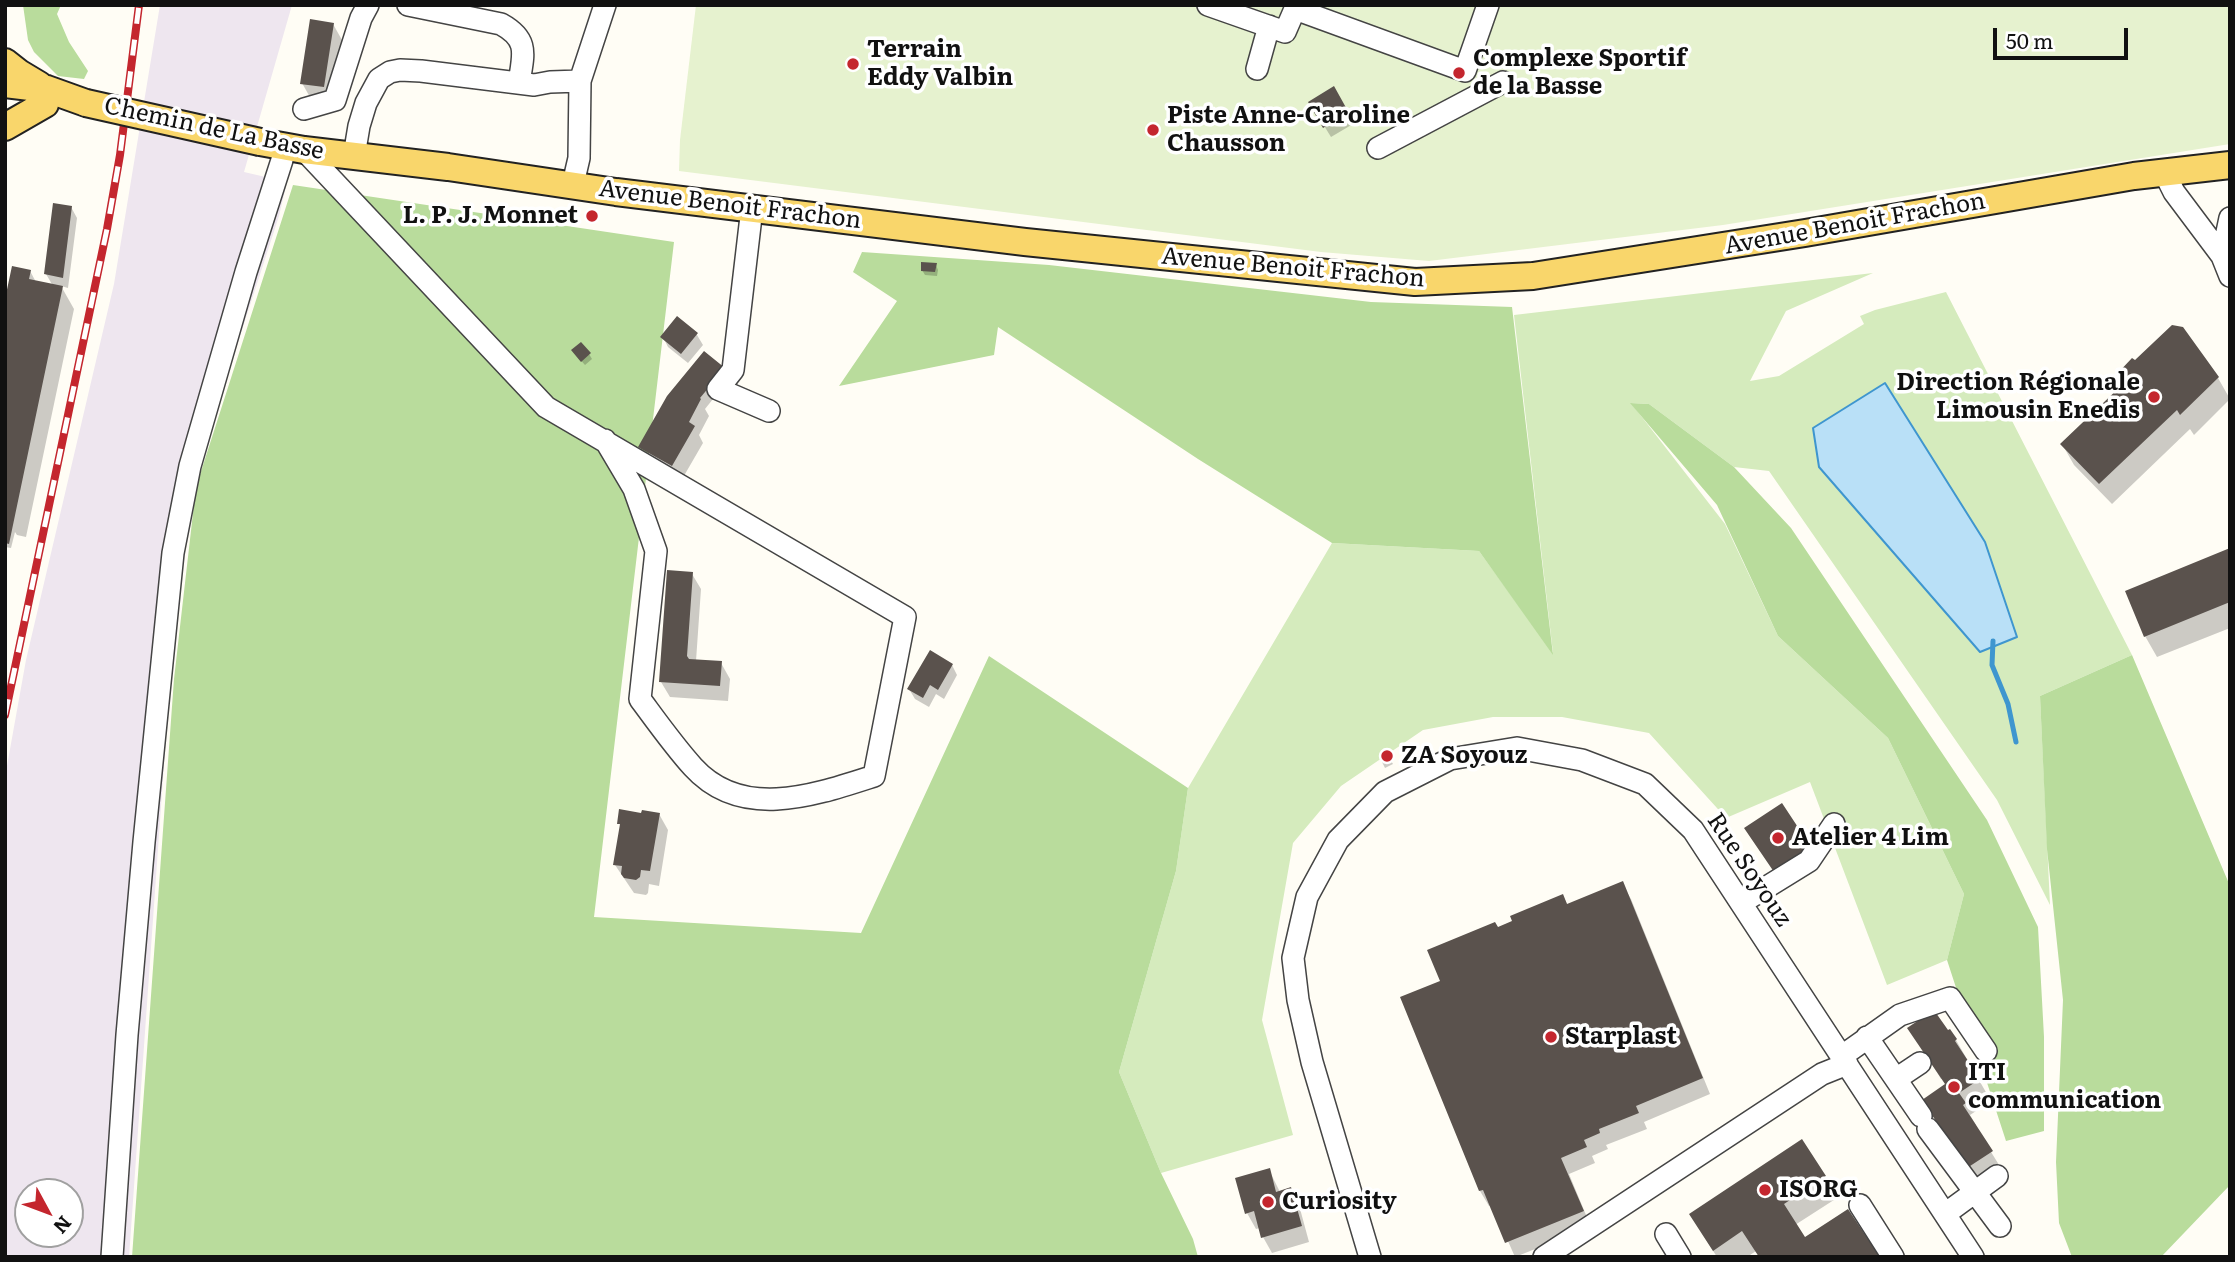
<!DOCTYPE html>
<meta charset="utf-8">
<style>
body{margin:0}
#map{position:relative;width:2235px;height:1262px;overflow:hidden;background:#fffdf5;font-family:Literata,serif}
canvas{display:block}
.frame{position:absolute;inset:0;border:7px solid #111;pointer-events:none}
.north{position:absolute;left:14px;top:1178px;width:70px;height:70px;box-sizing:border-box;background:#fff;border:2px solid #a0a0a0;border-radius:50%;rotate:131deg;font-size:19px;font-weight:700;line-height:28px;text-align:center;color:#111}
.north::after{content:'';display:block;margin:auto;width:24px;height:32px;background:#c4262e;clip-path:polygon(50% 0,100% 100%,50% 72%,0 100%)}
.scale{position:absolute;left:1993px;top:28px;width:135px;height:32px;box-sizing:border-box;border:4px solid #111;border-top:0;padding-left:9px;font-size:21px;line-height:24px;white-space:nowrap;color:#111;-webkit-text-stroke:5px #fff;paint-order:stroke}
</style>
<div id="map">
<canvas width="2235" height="1262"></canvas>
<div class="frame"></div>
<div class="north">N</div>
<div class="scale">50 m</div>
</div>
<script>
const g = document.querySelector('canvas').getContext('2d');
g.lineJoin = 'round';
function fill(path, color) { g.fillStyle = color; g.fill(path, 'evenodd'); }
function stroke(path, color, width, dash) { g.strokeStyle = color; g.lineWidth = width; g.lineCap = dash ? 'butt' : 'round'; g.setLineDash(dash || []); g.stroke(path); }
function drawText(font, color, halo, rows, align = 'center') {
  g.font = font + ' Literata,serif'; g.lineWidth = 7; g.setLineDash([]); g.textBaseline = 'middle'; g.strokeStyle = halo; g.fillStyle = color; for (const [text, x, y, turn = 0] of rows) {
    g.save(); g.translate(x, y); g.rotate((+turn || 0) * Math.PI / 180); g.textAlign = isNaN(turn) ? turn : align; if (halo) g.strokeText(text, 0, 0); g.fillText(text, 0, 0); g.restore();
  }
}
fill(new Path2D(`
 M 160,5 L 292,5 L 244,172 L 287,182 L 279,216 L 191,487 L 170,680 L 129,1257 L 5,1257 L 5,777 L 26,660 L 114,284 ZM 28,1192 L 70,1192 L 70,1234 L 28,1234 Z`), '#eee6ef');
fill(new Path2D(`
 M 1873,273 L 1786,311 L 1750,381 L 1779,376 L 1864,324 L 1860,316 L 1875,310 L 1946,292 L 2132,655 L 2040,696 L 2050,905 L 1997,800 L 1769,471 L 1734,467 L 1649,404 L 1631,403 L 1725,524 L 1778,636 L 1888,738 L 1964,894 L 1947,960 L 1887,985 L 1810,782 L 1726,818 L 1649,733 L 1562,717 L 1493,717 L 1423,730 L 1341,786 L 1293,843 L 1262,1020 L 1293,1135 L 1161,1173 L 1119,1072 L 1176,871 L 1188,788 L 1332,543 L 1479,551 L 1553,653 L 1514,315 Z`), '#d5ebbd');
fill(new Path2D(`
 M 23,5 L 61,5 L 57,14 L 69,42 L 88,71 L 84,79 L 58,76 L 34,52 L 28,40 Z
 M 293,185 L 674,242 L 594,917 L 861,933 L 989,656 L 1188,788 L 1176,871 L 1119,1072 L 1161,1173 L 1193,1239 L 1198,1257 L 132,1257 L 174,679 L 196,487 Z
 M 862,252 L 1049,265 L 1371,302 L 1512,307 L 1553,655 L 1479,551 L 1332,543 L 1198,459 L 998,327 L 994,355 L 839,386 L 897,301 L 853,272 Z
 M 1630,403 L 1649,404 L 1734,467 L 1791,528 L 1987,820 L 2038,927 L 2044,1037 L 2044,1131 L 2006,1141 L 1947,960 L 1964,894 L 1888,738 L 1778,636 L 1717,505 Z
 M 2132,655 L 2230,886 L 2230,1185 L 2161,1257 L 2072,1257 L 2059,1223 L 2056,1162 L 2063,1000 L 2047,849 L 2040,696 Z`), '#b9dc9c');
fill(new Path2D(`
 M 696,5 L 2230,5 L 2230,144 L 1723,225 L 1429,261 L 1321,252 L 679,171 L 680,140 Z`), '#e6f2cf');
const water = new Path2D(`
 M 1885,383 L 1985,542 L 2017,637 L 1980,652 L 1819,467 L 1813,428 Z`);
fill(water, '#b9e0f7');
stroke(water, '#3f96cf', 2);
fill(new Path2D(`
 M 333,24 L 342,40 L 332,102 L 311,99 L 302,83 Z
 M 1334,89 L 1353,124 L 1331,137 L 1310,103 Z
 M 71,207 L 77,218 L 68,288 L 61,286 L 74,309 L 26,537 L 17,535 L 15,532 L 11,548 L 5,547 L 5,308 L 30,271 L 36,282 L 53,286 L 46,274 Z
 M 936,265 L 938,270 L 937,276 L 925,275 L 922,270 Z
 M 678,319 L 697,335 L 703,345 L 688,363 L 668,347 L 663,337 Z
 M 2182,328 L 2218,378 L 2230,399 L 2194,435 L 2190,429 L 2112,504 L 2074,465 L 2062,444 L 2123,386 L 2117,376 Z
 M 704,353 L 729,379 L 705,409 L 709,416 L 699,435 L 703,443 L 681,481 L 649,462 L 640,447 Z
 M 589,354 L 592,359 L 585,365 L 576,355 Z
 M 2230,550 L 2230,628 L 2157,657 L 2145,636 Z
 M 692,574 L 701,589 L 696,661 L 721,663 L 730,679 L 728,701 L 670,697 L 661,682 Z
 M 952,665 L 957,675 L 944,699 L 936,694 L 929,707 L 915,699 L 909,689 Z
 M 1388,756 L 1393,764 L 1385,768 L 1381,760 Z
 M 659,814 L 668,830 L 659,886 L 649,884 L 648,893 L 646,895 L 634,893 L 615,865 L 621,827 L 619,823 Z
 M 1622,884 L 1631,899 L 1710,1094 L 1644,1122 L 1647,1129 L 1606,1145 L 1608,1149 L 1592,1156 L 1595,1163 L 1569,1174 L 1591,1227 L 1515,1257 L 1492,1205 L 1489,1206 L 1480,1191 L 1402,997 L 1442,981 L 1497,929 L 1563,896 L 1568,906 Z
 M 1956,1040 L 1991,1101 L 1970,1115 L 1976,1125 L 1975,1126 L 2004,1173 L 1980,1183 L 1944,1134 L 1932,1113 L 1947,1085 L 1943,1078 L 1941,1079 L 1925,1053 Z
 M 1802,1141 L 1837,1198 L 1795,1225 L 1805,1240 L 1756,1251 L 1747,1257 L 1717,1257 L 1703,1235 Z
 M 1269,1170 L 1280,1192 L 1290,1189 L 1299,1205 L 1309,1242 L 1272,1253 L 1263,1237 L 1260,1228 L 1256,1229 L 1247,1213 Z`), '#0003');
stroke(new Path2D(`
 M 1993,641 L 1992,665 L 2008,704 L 2016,742`), '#3f96cf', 5);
fill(new Path2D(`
 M 310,19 L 334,23 L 324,87 L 300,84 Z
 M 1334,86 L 1349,113 L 1323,128 L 1308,102 Z
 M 53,203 L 72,206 L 63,278 L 44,274 Z
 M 921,262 L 937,263 L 935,272 L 921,271 Z
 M 12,266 L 31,270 L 29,279 L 63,286 L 9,544 L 5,543 L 5,299 Z
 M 677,316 L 698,333 L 681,354 L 660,337 Z
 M 2172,325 L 2183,327 L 2219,377 L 2180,415 L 2177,410 L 2099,484 L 2060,444 L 2122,385 L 2115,376 L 2132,358 L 2135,360 Z
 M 581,342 L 591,353 L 581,362 L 571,350 Z
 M 704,351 L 725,368 L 700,398 L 701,399 L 689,422 L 695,426 L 672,466 L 638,447 L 667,396 Z
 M 2230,548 L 2230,602 L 2144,637 L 2125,591 Z
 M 667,570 L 693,572 L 687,656 L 689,659 L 722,661 L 720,686 L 659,682 Z
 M 930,650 L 953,664 L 938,690 L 930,685 L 923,698 L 907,689 Z
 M 1782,803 L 1811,847 L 1774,872 L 1744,828 Z
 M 619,809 L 641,813 L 642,810 L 660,813 L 650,871 L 641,870 L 640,877 L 636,880 L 624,878 L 621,874 L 622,866 L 613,865 L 620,824 L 617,824 Z
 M 1623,881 L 1703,1078 L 1636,1106 L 1639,1113 L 1599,1129 L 1600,1133 L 1584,1140 L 1587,1147 L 1561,1158 L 1584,1211 L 1505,1243 L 1483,1190 L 1479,1191 L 1400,997 L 1440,981 L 1427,950 L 1495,922 L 1498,927 L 1512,921 L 1510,916 L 1563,894 L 1567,904 Z
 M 1931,1012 L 1933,1015 L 1936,1013 L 1948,1030 L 1950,1029 L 1957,1039 L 1955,1041 L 1980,1079 L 1959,1093 L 1966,1103 L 1963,1105 L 1993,1151 L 1967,1168 L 1922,1100 L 1945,1084 L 1907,1028 Z
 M 1802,1139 L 1826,1176 L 1784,1204 L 1805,1237 L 1848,1209 L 1880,1257 L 1759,1257 L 1742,1231 L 1713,1251 L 1689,1214 Z
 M 1270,1168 L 1276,1192 L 1291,1187 L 1302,1226 L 1261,1238 L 1254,1211 L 1245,1214 L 1235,1178 Z`), '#5a524d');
const minor = new Path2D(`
 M 408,5 L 501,24 C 530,40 523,55 519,83
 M 1208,5 L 1285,32 L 1295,9 L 1465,71 L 1488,5
 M 1257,69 L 1269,26
 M 304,109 L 335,100 L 361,18 L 368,5
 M 1378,148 L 1503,82
 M 304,150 L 546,407 L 905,617 L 874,776 C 815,795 742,821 693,767 C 674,746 657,722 640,699 L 656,551 L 634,489 L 605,440
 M 354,156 L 359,126 L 366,103 L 379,79 L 390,72 L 400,70 L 421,71 L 534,85 L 550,82 L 580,81
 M 2164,172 L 2174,192 L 2222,256 L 2230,218
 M 573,184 L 579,158 L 580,81 L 605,5
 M 752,208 L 733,370 L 718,389 L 769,411
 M 2222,256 L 2230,276
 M 1741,903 L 1809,861 L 1834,824
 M 1867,1037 L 1921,1116
 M 1842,1056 L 1900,1015 L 1950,998 L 1986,1051
 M 1896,1079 L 1920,1063
 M 1928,1129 L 2000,1226
 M 1860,1205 L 1893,1257
 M 1945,1214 L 1997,1176
 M 1666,1234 L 1680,1257
 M 112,1257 L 127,1035 L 144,842 L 173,553 L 190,466 L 246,272 L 282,160 L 284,146
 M 1370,1257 L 1312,1062 L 1298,1000 L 1293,958 L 1307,897 L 1338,840 L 1385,792 L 1450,759 L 1517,748 L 1582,760 L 1645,784 L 1693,830 L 1973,1257
 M 1544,1257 L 1822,1074 L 1847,1064`);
const major = new Path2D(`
 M 5,62 L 19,73 L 39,85
 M 5,84 L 47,89 L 86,103
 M 5,127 L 45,104
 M 260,142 L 304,150 L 448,167 L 616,192 L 1025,242 L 1415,282 L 1533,276 L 1805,233 L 2134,176 L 2230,165`);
stroke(minor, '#444', 24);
stroke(major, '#222', 30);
stroke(minor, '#fff', 21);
stroke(major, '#f9d66b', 26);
const rail = new Path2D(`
 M 5,715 L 107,229 L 120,155 L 139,5`);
stroke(rail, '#c4262e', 8);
stroke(rail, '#fff', 5, [16]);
const majorBridge = new Path2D(`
 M 86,103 L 260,142`);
stroke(majorBridge, '#222', 30, []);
stroke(majorBridge, '#f9d66b', 26);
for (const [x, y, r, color] of [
 [853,64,7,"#c4262e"],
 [1459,73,7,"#c4262e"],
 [1153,130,7,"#c4262e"],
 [592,216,7,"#c4262e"],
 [2154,397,7,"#c4262e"],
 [1387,756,7,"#c4262e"],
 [1778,838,7,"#c4262e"],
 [1551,1037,7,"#c4262e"],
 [1954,1087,7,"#c4262e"],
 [1765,1190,7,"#c4262e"],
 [1268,1202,7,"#c4262e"]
]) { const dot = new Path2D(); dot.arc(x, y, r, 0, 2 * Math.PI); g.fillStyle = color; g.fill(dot); stroke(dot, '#fff', 2.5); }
drawText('bold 24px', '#111', '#fff', [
 ["Terrain",867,50],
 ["Eddy Valbin",867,78],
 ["Complexe Sportif",1473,59],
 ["de la Basse",1473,87],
 ["Piste Anne-Caroline",1167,116],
 ["Chausson",1167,144],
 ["L. P. J. Monnet",578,216,"right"],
 ["Direction Régionale",2140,383,"right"],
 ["Limousin Enedis",2140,411,"right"],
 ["ZA Soyouz",1401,756],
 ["Atelier 4 Lim",1792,838],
 ["Starplast",1565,1037],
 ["ITI",1968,1073],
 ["communication",1968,1101],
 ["ISORG",1779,1190],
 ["Curiosity",1282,1202]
], 'left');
drawText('24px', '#111', '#fff', [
 ["Chemin de La Basse",214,129,12],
 ["Avenue Benoit Frachon",730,205,7],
 ["Avenue Benoit Frachon",1855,224,-10],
 ["Avenue Benoit Frachon",1293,268,5],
 ["Rue Soyouz",1749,870,56]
]);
</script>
